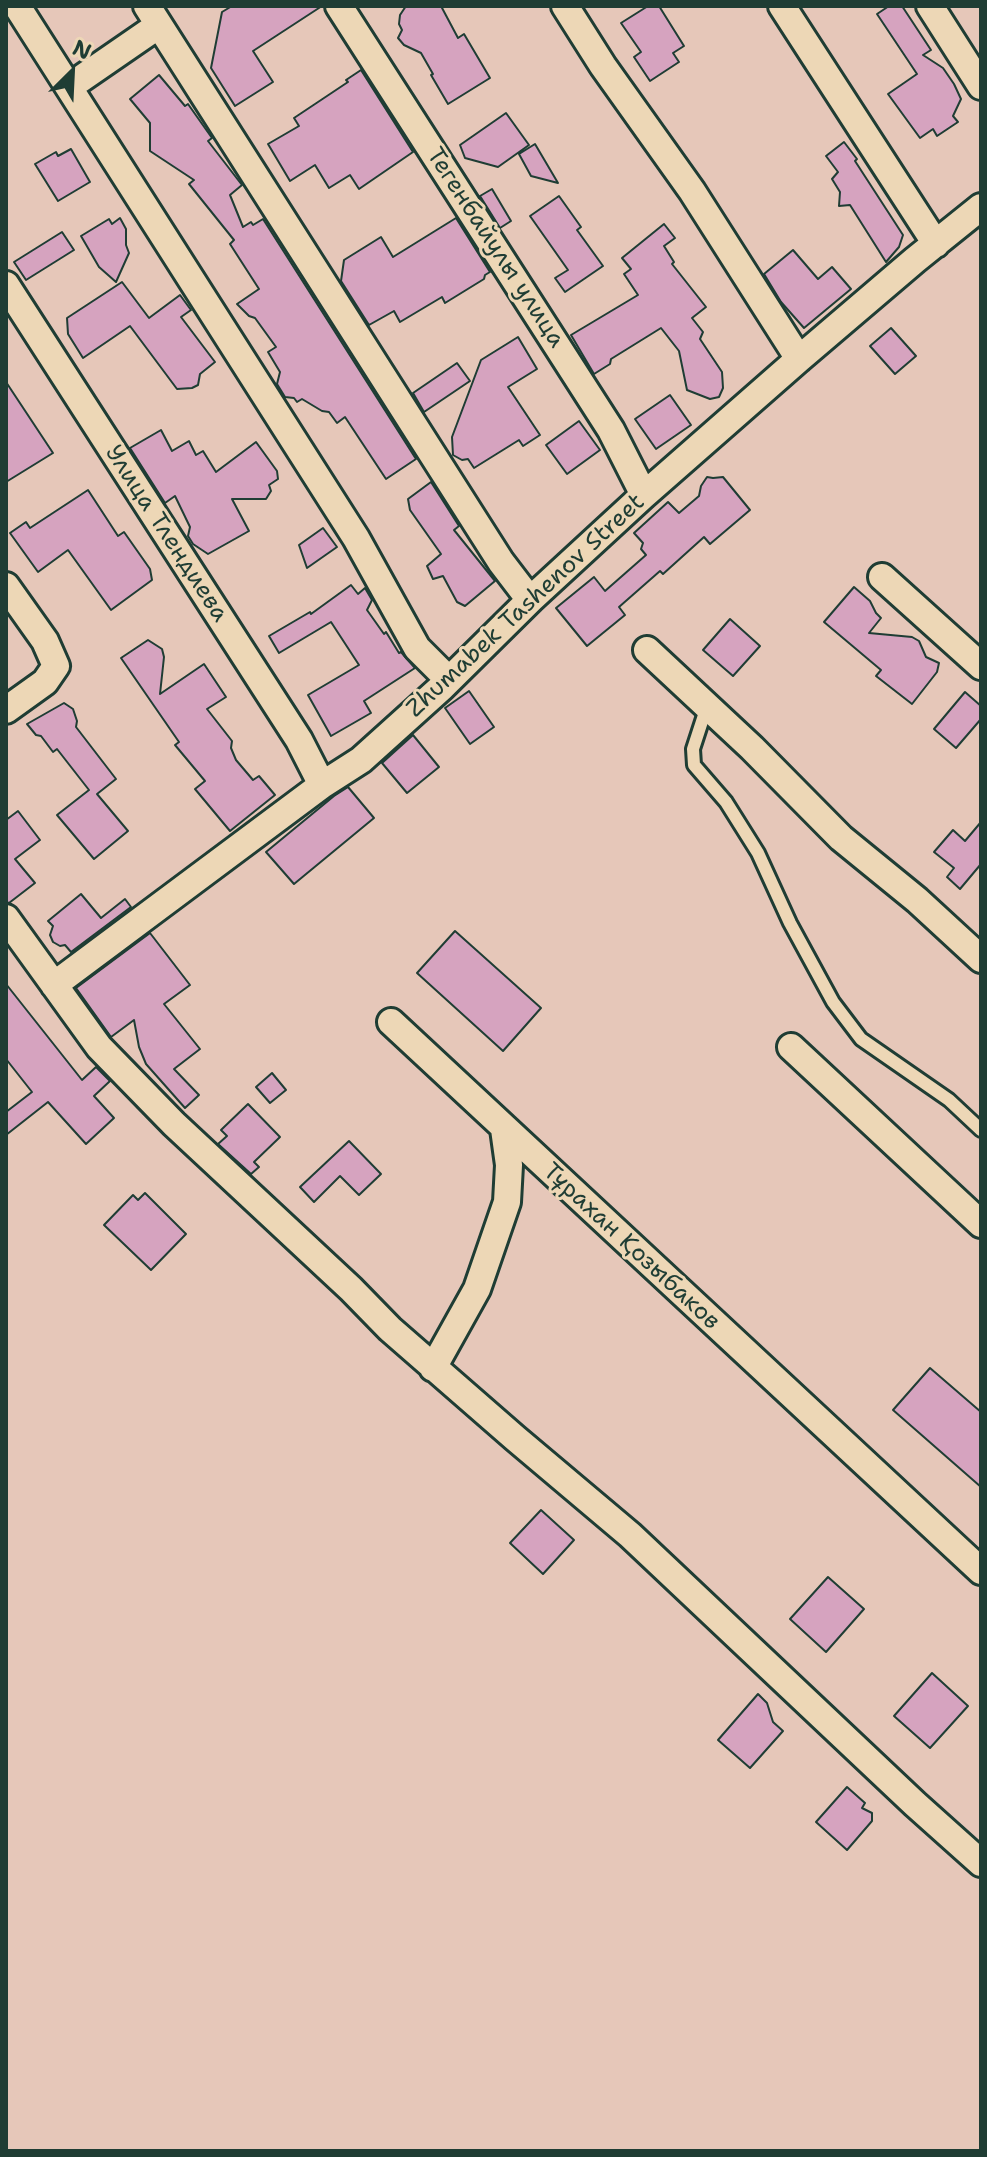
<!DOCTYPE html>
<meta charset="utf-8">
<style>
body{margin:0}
#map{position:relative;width:987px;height:2157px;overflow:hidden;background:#e6c7b9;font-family:"Shantell Sans",sans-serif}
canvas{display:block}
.frame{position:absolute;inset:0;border:8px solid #1f3d34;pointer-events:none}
.north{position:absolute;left:32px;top:32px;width:80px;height:80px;-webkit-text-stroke:6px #edd7b6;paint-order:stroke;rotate:24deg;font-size:22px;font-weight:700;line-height:32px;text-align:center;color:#1f3d34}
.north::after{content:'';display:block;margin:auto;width:28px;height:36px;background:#1f3d34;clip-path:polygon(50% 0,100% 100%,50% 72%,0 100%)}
</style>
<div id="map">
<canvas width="987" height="2157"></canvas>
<div class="frame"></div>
<div class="north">N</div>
</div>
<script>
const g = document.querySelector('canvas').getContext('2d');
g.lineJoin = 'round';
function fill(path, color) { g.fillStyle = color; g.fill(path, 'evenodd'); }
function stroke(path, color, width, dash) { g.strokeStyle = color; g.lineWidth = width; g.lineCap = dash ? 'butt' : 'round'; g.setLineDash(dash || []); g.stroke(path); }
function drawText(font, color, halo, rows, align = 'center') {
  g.font = font + ' "Shantell Sans",sans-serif'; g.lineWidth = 6; g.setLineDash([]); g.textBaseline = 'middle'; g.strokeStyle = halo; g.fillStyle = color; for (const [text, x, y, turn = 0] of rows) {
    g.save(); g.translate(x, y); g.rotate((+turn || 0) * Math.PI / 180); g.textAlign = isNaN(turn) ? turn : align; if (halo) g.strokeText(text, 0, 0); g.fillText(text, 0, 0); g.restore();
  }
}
const building = new Path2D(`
 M 232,6 L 322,6 L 253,51 L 273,82 L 235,106 L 211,68 L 222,12 Z
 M 406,6 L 441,6 L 458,38 L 464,34 L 490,78 L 448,104 L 431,75 L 433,74 L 421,53 L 404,45 L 398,38 L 402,30 L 399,24 L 400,15 Z
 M 648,6 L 659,6 L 684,46 L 673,53 L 679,62 L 650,81 L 634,57 L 641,52 L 621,23 Z
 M 889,6 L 902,6 L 931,50 L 923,55 L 943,68 L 954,84 L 961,99 L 953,116 L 958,122 L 937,136 L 933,129 L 920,138 L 888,94 L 917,74 L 877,14 Z
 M 361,70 L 413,152 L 359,189 L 350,175 L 329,188 L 315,165 L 290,181 L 268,144 L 299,126 L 294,118 L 348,82 L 346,80 Z
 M 159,75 L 185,106 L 188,104 L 212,138 L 208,141 L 242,185 L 230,195 L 243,227 L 251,222 L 253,225 L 263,219 L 416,459 L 386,479 L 345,417 L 337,423 L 329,412 L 322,411 L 302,399 L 297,402 L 294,398 L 285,397 L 277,384 L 280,372 L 268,352 L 276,347 L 255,318 L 249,316 L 237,304 L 259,289 L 230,244 L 234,240 L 189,184 L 194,180 L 150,151 L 150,123 L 130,99 Z
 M 506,113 L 529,145 L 498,167 L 465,158 L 460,145 Z
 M 844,142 L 857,159 L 855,161 L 903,235 L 899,247 L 886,262 L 850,205 L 839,206 L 840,192 L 832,179 L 838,172 L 826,156 Z
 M 535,144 L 558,183 L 531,176 L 519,154 Z
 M 71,149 L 90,182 L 58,201 L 35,164 L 56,152 L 58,156 Z
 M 492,189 L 511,221 L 500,228 L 480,196 Z
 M 559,196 L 581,227 L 577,230 L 603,266 L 565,292 L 555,278 L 568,270 L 530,216 Z
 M 120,218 L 126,229 L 126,245 L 129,253 L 116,282 L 99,267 L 81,236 L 109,219 L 112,224 Z
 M 456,218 L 490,272 L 485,275 L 484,279 L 445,303 L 442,297 L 400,322 L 394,311 L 369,325 L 341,281 L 344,260 L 381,237 L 393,257 Z
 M 664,224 L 675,238 L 664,246 L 674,262 L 672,264 L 706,307 L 692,318 L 703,332 L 700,339 L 722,372 L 723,388 L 719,397 L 710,399 L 687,390 L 679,351 L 661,328 L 611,359 L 610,364 L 594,374 L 571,335 L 638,295 L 624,274 L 631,269 L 622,258 Z
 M 62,232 L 74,250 L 26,280 L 14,262 Z
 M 793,250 L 818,279 L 832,267 L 851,289 L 804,328 L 781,302 L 764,274 Z
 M 122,282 L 149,318 L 180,295 L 191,310 L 181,317 L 215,362 L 200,374 L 198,385 L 192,388 L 177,389 L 130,326 L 83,358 L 68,334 L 67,318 Z
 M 891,328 L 916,356 L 895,374 L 870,346 Z
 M 518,337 L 537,369 L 508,387 L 540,435 L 523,446 L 519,440 L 474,468 L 468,459 L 462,460 L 453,455 L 452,437 L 481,360 Z
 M 457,363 L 470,381 L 424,412 L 413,393 Z
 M 6,382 L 53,453 L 6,482 Z
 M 670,395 L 691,425 L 656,449 L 635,419 Z
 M 579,421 L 600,450 L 567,474 L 546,445 Z
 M 161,430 L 172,451 L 189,441 L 196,455 L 203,451 L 216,472 L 256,442 L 277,471 L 278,479 L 269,485 L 271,491 L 266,499 L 232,499 L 249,531 L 208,554 L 193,544 L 188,536 L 190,527 L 175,496 L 165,503 L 130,448 Z
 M 707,477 L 713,478 L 723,477 L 750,510 L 710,544 L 704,537 L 663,574 L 660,571 L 619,607 L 625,615 L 587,646 L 556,608 L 594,577 L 605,591 L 646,555 L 641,549 L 643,543 L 634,533 L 668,502 L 679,513 L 699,496 L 701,486 Z
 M 431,482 L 459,526 L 454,530 L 495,581 L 465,606 L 457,602 L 443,576 L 433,579 L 427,566 L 441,554 L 410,510 L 408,499 Z
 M 88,490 L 118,536 L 124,532 L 150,569 L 152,580 L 111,610 L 68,550 L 38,572 L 10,533 L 26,522 L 30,528 Z
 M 323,528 L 337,547 L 307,568 L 299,545 Z
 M 351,585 L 358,594 L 365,588 L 372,600 L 367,610 L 384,634 L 386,632 L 399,653 L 401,652 L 415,668 L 364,701 L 371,713 L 331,736 L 308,695 L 359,665 L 331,622 L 279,653 L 269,636 L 310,612 L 311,614 Z
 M 854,587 L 870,601 L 876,613 L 881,618 L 869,633 L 912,637 L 919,641 L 926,657 L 939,663 L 937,672 L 912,704 L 876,676 L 881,670 L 824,622 Z
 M 730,619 L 760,646 L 733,676 L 703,650 Z
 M 148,640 L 162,649 L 164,657 L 160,694 L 204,664 L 226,697 L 207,709 L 232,741 L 231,748 L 236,760 L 253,780 L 259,776 L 275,795 L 230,831 L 195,789 L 205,781 L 175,745 L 179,742 L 121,658 Z
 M 469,691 L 494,727 L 470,744 L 445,708 Z
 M 965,692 L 981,706 L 981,719 L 956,748 L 934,729 Z
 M 64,703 L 73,709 L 77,721 L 76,727 L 116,779 L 97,794 L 128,831 L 94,859 L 57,815 L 89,790 L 57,749 L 53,752 L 41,736 L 36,735 L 27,724 Z
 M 413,735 L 439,767 L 407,793 L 382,763 Z
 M 348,787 L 374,818 L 294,884 L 266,852 L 334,796 Z
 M 18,811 L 40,840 L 15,859 L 35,883 L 9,903 L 6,902 L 6,820 Z
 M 981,822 L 981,864 L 960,889 L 947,877 L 954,868 L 934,852 L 953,830 L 965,841 Z
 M 81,894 L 101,918 L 125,899 L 131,907 L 71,952 L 65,945 L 60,946 L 53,942 L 50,935 L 53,926 L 48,921 Z
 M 455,931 L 541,1008 L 503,1051 L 417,973 Z
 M 150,933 L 190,985 L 164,1004 L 200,1049 L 174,1069 L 199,1095 L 185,1108 L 146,1064 L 139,1047 L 134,1020 L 111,1037 L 76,988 Z
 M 6,984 L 82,1080 L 96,1067 L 110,1081 L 94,1096 L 114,1118 L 86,1144 L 48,1102 L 6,1135 L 6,1112 L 32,1092 L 6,1059 Z
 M 272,1073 L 286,1090 L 270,1103 L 256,1087 Z
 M 248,1104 L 280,1137 L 254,1162 L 259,1167 L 251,1174 L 218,1144 L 227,1136 L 221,1130 Z
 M 349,1141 L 381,1174 L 359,1195 L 340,1176 L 314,1202 L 300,1187 Z
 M 145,1193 L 186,1234 L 151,1270 L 104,1225 L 133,1195 L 138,1200 Z
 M 930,1368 L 981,1412 L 981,1487 L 893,1410 Z
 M 541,1510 L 574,1540 L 543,1574 L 510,1543 Z
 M 828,1577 L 864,1609 L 826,1652 L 790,1619 Z
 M 932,1673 L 968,1706 L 930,1748 L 894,1716 Z
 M 758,1694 L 767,1703 L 773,1722 L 783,1731 L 750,1768 L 718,1740 Z
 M 847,1787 L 865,1803 L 862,1808 L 872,1813 L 872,1821 L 847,1850 L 816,1822 Z`);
fill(building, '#d6a3bf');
stroke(building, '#1f3d34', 2);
const service = new Path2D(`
 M 707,706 L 693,749 L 694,765 L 726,802 L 758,853 L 790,923 L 833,1002 L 861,1039 L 949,1100 L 981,1130`);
const minor = new Path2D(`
 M 17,6 L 356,538 L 417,648 L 448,679
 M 147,6 L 501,562 L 530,600
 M 339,6 L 611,430 L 644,495
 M 565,6 L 603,66 L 692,191 L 799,359
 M 782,6 L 936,244
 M 930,6 L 981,86
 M 69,87 L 159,25
 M 6,285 L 299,740 L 322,785
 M 882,577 L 981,666
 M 6,586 L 45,641 L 56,666 L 45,682 L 6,710
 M 647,650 L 752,748 L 841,838 L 917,900 L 981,959
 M 6,918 L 99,1047 L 174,1124 L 351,1289 L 390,1329 L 515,1438 L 630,1535 L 915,1804 L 981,1863
 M 54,985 L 322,785 L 361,760 L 442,687 L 530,600 L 644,495 L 799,359 L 915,260 L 981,207
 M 391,1022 L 981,1571
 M 791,1047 L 981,1224
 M 433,1368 L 477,1289 L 507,1202 L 509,1165 L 504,1129`);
stroke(service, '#1f3d34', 18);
stroke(minor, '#1f3d34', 32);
stroke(service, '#edd7b6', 12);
stroke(minor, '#edd7b6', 26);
drawText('24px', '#1f3d34', '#edd7b6', [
 ["Тегенбайулы улица",495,248,57],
 ["Улица Тлендиева",166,534,57],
 ["Zhumabek Tashenov Street",526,606,-43],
 ["Тұрахан Қозыбаков",631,1247,43]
]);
</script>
